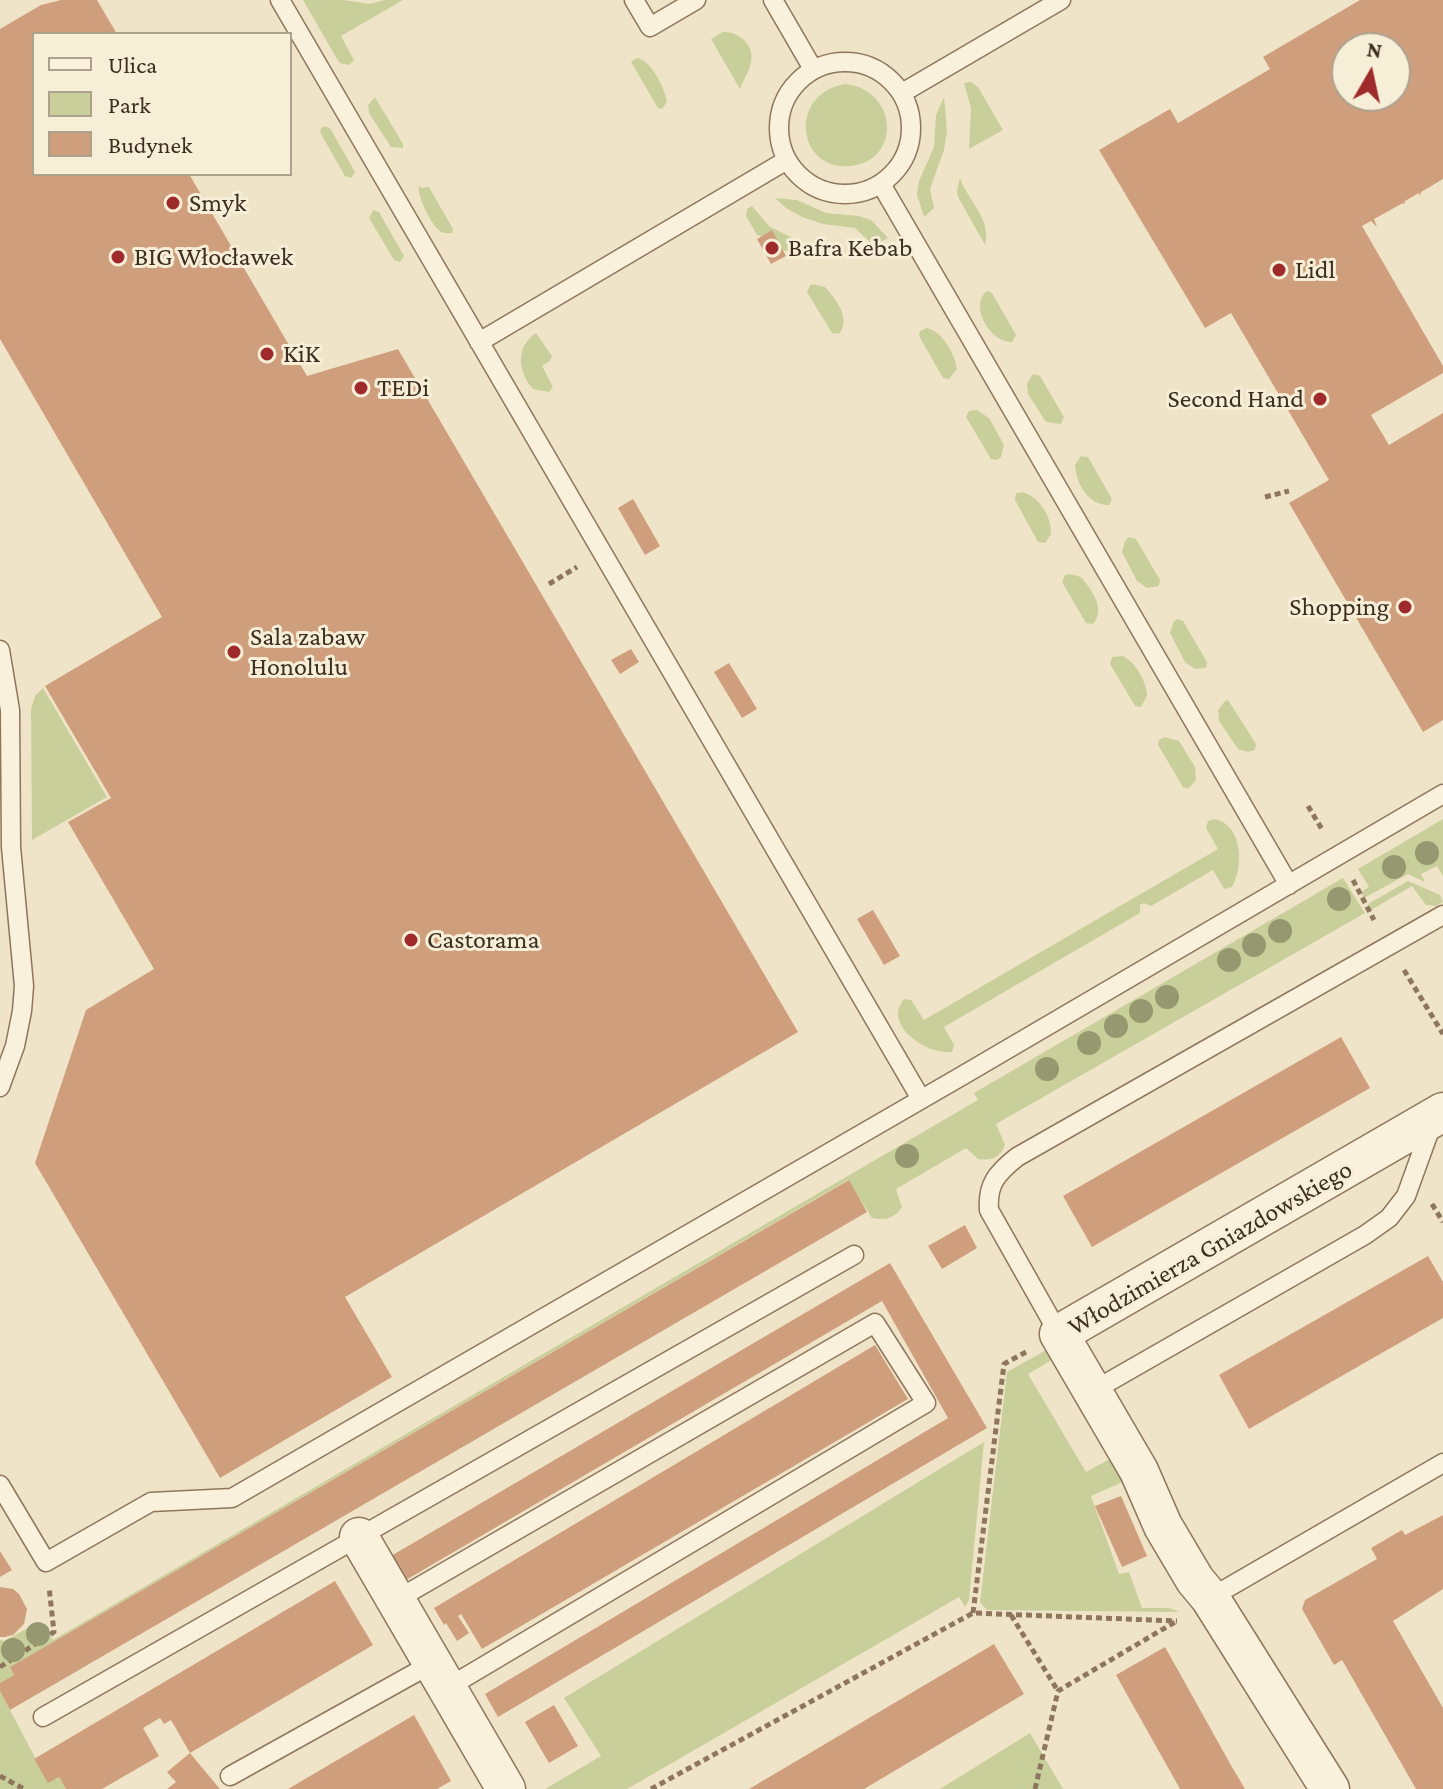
<!DOCTYPE html>
<meta charset="utf-8">
<style>
body{margin:0}
#map{position:relative;width:1443px;height:1789px;overflow:hidden;background:#f0e4c8;font-family:"Crimson Pro",serif}
canvas{display:block}
.legend{position:absolute;left:32px;top:32px;width:260px;height:144px;box-sizing:border-box;background:#f7eed8;border:2px solid #ada18e;margin:0;padding:10px 14px;list-style:none;font-size:24px;color:#3d2e20}
.legend li{display:flex;align-items:center;gap:16px;height:40px}
.legend b{width:40px;border:2px solid #ada18e}
.north{position:absolute;left:1331px;top:32px;width:80px;height:80px;box-sizing:border-box;background:#f7eed8;border:2px solid #ada18e;border-radius:50%;rotate:9deg;font-size:22px;font-weight:700;line-height:32px;text-align:center;color:#3d2e20}
.north::after{content:'';display:block;margin:auto;width:28px;height:36px;background:#9e2a2b;clip-path:polygon(50% 0,100% 100%,50% 72%,0 100%)}
</style>
<div id="map">
<canvas width="1443" height="1789"></canvas>
<ul class="legend">
<li><b style="height:10px;background:#faf1dc"></b>Ulica</li>
<li><b style="height:22px;background:#c9cf9b"></b>Park</li>
<li><b style="height:22px;background:#cf9f7d"></b>Budynek</li>
</ul>
<div class="north">N</div>
</div>
<script>
const g = document.querySelector('canvas').getContext('2d');
g.lineJoin = 'round';
function fill(path, color) { g.fillStyle = color; g.fill(path, 'evenodd'); }
function stroke(path, color, width, dash) { g.strokeStyle = color; g.lineWidth = width; g.lineCap = dash ? 'butt' : 'round'; g.setLineDash(dash || []); g.stroke(path); }
function drawText(font, color, halo, rows, align = 'center') {
  g.font = font + ' "Crimson Pro",serif'; g.lineWidth = 6; g.setLineDash([]); g.textBaseline = 'middle'; g.strokeStyle = halo; g.fillStyle = color; for (const [text, x, y, turn = 0] of rows) {
    g.save(); g.translate(x, y); g.rotate((+turn || 0) * Math.PI / 180); g.textAlign = isNaN(turn) ? turn : align; if (halo) g.strokeText(text, 0, 0); g.fillText(text, 0, 0); g.restore();
  }
}
fill(new Path2D(`
 M 303,0 L 344,0 L 370,4 L 384,0 L 403,0 L 341,36 L 354,60 L 349,65 L 340,63 L 337,59 Z
 M 723,32 C 739,31 755,45 751,63 C 749,72 743,80 740,89 L 711,39 Z
 M 637,58 C 651,60 665,88 667,102 L 662,109 L 658,108 L 631,62 Z
 M 971,82 L 978,87 L 1003,130 L 969,149 L 971,108 L 964,83 Z
 M 845,84 C 897,89 903,160 851,166 C 797,172 787,94 845,84 Z
 M 375,97 L 403,144 L 403,148 L 391,147 L 369,113 L 368,105 Z
 M 944,97 L 947,131 L 944,150 L 930,189 L 934,208 L 924,217 L 917,195 L 919,181 L 934,147 L 936,115 Z
 M 324,126 L 330,128 L 355,172 L 351,178 L 345,176 L 321,134 L 320,130 Z
 M 960,178 C 968,201 992,219 985,245 L 958,197 L 957,190 Z
 M 419,185 L 421,188 L 429,187 L 453,229 L 452,233 C 447,233 444,234 440,231 C 431,225 416,194 419,185 Z
 M 775,198 L 797,200 L 826,213 L 859,216 L 871,220 L 888,238 L 877,244 L 871,243 L 855,228 L 823,224 L 802,217 L 786,208 Z
 M 752,206 L 769,226 L 806,245 L 792,252 L 783,250 L 772,231 L 762,236 L 757,235 L 746,216 L 747,209 Z
 M 373,210 L 379,212 L 404,256 L 400,262 L 394,260 L 369,218 Z
 M 813,284 L 825,287 C 837,300 851,319 839,334 L 832,333 L 807,292 L 810,285 Z
 M 987,291 L 992,293 L 1016,335 L 1012,342 C 991,343 968,306 987,291 Z
 M 927,328 C 943,332 954,353 957,369 L 949,379 L 943,378 L 919,336 L 920,331 Z
 M 536,333 L 552,356 L 550,361 L 542,366 L 553,387 L 549,392 L 533,389 C 518,372 515,347 536,333 Z
 M 1033,374 L 1040,376 L 1064,417 L 1061,424 L 1046,422 L 1028,394 L 1027,384 Z
 M 977,410 L 989,418 L 1004,445 L 1001,457 L 997,460 L 991,459 L 966,417 L 969,411 Z
 M 1081,456 L 1088,457 L 1112,499 L 1109,505 C 1089,506 1076,484 1075,465 Z
 M 1022,492 C 1039,496 1052,517 1051,534 L 1045,543 L 1038,542 L 1015,500 L 1016,493 Z
 M 1129,537 L 1136,539 L 1160,580 L 1159,586 L 1147,588 L 1137,581 L 1122,552 L 1125,541 Z
 M 1070,574 L 1081,577 C 1092,590 1106,609 1093,624 L 1086,623 L 1062,582 L 1065,575 Z
 M 1177,619 L 1183,621 L 1207,662 L 1206,668 L 1195,669 L 1185,662 L 1170,633 L 1173,623 Z
 M 1123,656 C 1136,663 1147,682 1147,696 L 1141,707 L 1135,706 L 1110,664 L 1112,657 Z
 M 43,688 L 107,797 L 32,840 L 31,710 L 35,696 Z
 M 1228,700 L 1256,744 L 1255,750 L 1248,752 L 1238,749 L 1219,721 L 1218,710 L 1225,701 Z
 M 1165,737 L 1179,741 L 1195,767 L 1196,780 L 1188,789 L 1183,787 L 1158,745 L 1159,740 Z
 M 1214,819 C 1243,824 1244,867 1232,887 L 1224,889 L 1213,870 L 1151,906 L 1144,903 L 1140,905 L 1140,913 L 944,1027 L 954,1045 L 952,1052 C 927,1055 882,1025 904,999 L 911,1000 L 924,1020 L 1218,849 L 1206,828 L 1208,821 Z
 M 1443,819 L 1443,876 L 1437,866 L 1421,874 L 1425,882 L 1408,874 L 1364,898 L 1361,892 L 1369,887 L 1358,869 Z
 M 1343,878 L 1365,913 L 996,1124 L 1005,1145 C 1000,1158 991,1161 978,1159 L 966,1148 L 896,1189 L 902,1207 C 895,1218 885,1221 872,1218 L 848,1180 L 10,1667 L 14,1675 L 0,1683 L 0,1640 L 4,1641 L 35,1624 L 44,1627 L 53,1640 L 978,1100 L 974,1093 Z
 M 1408,881 L 1440,895 L 1443,902 L 1436,906 L 1426,905 L 1412,886 L 1371,910 L 1368,904 Z
 M 1048,1349 L 1051,1355 L 1050,1361 L 1028,1374 L 1086,1472 L 1108,1460 L 1115,1461 L 1125,1481 L 1091,1496 L 1119,1574 L 1129,1572 L 1142,1608 L 1169,1608 L 1180,1612 L 987,1610 L 980,1602 L 1007,1372 Z
 M 984,1442 L 969,1600 L 965,1607 L 959,1597 L 627,1789 L 545,1789 L 601,1756 L 564,1698 Z
 M 0,1691 L 48,1782 L 59,1777 L 66,1789 L 0,1789 Z
 M 1030,1733 L 1063,1789 L 940,1789 Z`), '#c9cf9b');
fill(new Path2D(`
 M 61,0 L 97,0 L 117,34 L 34,34 L 34,174 L 189,174 L 307,376 L 398,349 L 798,1032 L 345,1297 L 392,1377 L 220,1478 L 35,1163 L 86,1010 L 154,969 L 68,822 L 111,798 L 45,686 L 162,617 L 0,339 L 0,29 L 41,5 Z
 M 1360,0 L 1443,0 L 1443,179 L 1421,192 L 1420,196 L 1419,193 L 1405,201 L 1404,205 L 1403,203 L 1374,219 L 1377,227 L 1371,221 L 1362,226 L 1443,366 L 1443,373 L 1371,415 L 1389,445 L 1443,413 L 1443,720 L 1423,732 L 1289,503 L 1329,480 L 1231,313 L 1205,328 L 1099,150 L 1170,109 L 1178,123 L 1270,69 L 1263,57 ZM 1347,48 L 1395,48 L 1395,96 L 1347,96 Z
 M 772,230 L 786,256 L 771,264 L 757,239 Z
 M 633,499 L 660,546 L 645,555 L 618,508 Z
 M 631,649 L 639,662 L 620,674 L 611,660 Z
 M 729,663 L 757,709 L 742,718 L 714,672 Z
 M 873,910 L 900,956 L 884,965 L 857,919 Z
 M 1341,1037 L 1370,1088 L 1092,1247 L 1063,1196 Z
 M 849,1180 L 867,1212 L 10,1710 L 0,1691 L 0,1683 L 14,1675 L 10,1667 Z
 M 965,1225 L 977,1248 L 942,1269 L 928,1246 Z
 M 1428,1256 L 1443,1282 L 1443,1318 L 1249,1429 L 1219,1375 Z
 M 890,1263 L 987,1428 L 498,1717 L 485,1694 L 948,1418 L 882,1301 L 406,1580 L 391,1556 Z
 M 875,1345 L 908,1399 L 482,1649 L 461,1614 L 458,1616 L 469,1633 L 457,1641 L 446,1623 L 444,1625 L 434,1608 Z
 M 1121,1496 L 1147,1556 L 1122,1567 L 1095,1506 Z
 M 1443,1515 L 1443,1589 L 1393,1621 L 1443,1708 L 1443,1789 L 1416,1789 L 1342,1660 L 1334,1665 L 1302,1609 L 1305,1600 L 1377,1559 L 1371,1548 L 1402,1530 L 1405,1535 Z
 M 0,1551 L 12,1570 L 0,1577 Z
 M 335,1581 L 373,1645 L 190,1753 L 171,1720 L 164,1724 L 160,1718 L 143,1728 L 159,1756 L 102,1789 L 66,1789 L 59,1777 L 48,1783 L 34,1759 Z
 M 0,1587 L 13,1589 L 19,1594 L 27,1609 L 24,1624 L 13,1635 L 5,1637 L 0,1637 Z
 M 994,1644 L 1024,1694 L 864,1789 L 749,1789 Z
 M 1165,1647 L 1232,1767 L 1245,1789 L 1180,1789 L 1116,1675 Z
 M 554,1705 L 578,1746 L 549,1763 L 525,1722 Z
 M 414,1715 L 451,1781 L 437,1789 L 288,1789 Z
 M 190,1753 L 199,1764 L 220,1789 L 167,1789 L 176,1782 L 167,1772 Z`), '#cf9f7d');
const lane = new Path2D(`
 M 280,0 L 921,1099
 M 634,0 L 650,27 L 696,0
 M 773,0 L 813,69
 M779 128a66 66 0 1 1 132 0a66 66 0 1 1-132 0Z
 M 902,93 L 1061,0
 M 881,184 L 1289,885
 M 479,342 L 787,160
 M 0,650 L 10,710 L 11,847 L 24,986 L 22,1011 L 15,1046 L 0,1087
 M 1059,1334 L 989,1210 C 987,1184 997,1173 1017,1157 L 1443,915
 M 1091,1392 L 1365,1235 L 1389,1218 L 1406,1196 L 1432,1124
 M 0,1485 L 46,1562 L 151,1502 L 232,1498 L 960,1077 L 1443,794
 M 1210,1598 L 1443,1463
 M 396,1600 L 875,1323 L 926,1403 L 447,1688
 M 43,1717 L 854,1255
 M 230,1776 L 433,1663`);
const street = new Path2D(`
 M 359,1537 L 506,1789
 M 1330,1789 L 1210,1598 L 1195,1580 L 1163,1526 L 1139,1471 L 1059,1334 L 1443,1112`);
stroke(lane, '#8d765c', 21);
stroke(street, '#8d765c', 41);
stroke(new Path2D(`
 M 1265,497 L 1289,491
 M 549,584 L 577,567
 M 1308,806 L 1323,831
 M 1353,880 L 1374,920
 M 1404,970 L 1443,1034
 M 1432,1204 L 1443,1222
 M 973,1613 L 1004,1364 L 1026,1352
 M 1011,1615 L 1058,1691
 M 0,1667 L 54,1632 L 49,1587
 M 0,1776 L 24,1789
 M 651,1789 L 973,1613 L 1177,1621
 M 1035,1789 L 1058,1691 L 1175,1622`), '#8d765c', 5, [6, 4]);
stroke(lane, '#faf1dc', 18);
stroke(street, '#faf1dc', 38);
g.fillStyle = '#96986f';
for (const [x, y] of [
 [1427,853],
 [1394,867],
 [1339,899],
 [1280,931],
 [1254,945],
 [1229,960],
 [1167,997],
 [1141,1011],
 [1116,1026],
 [1089,1043],
 [1047,1069],
 [907,1156],
 [38,1634],
 [13,1650]
]) { g.beginPath(); g.arc(x, y, 12, 0, 2 * Math.PI); g.fill(); }
for (const [x, y, r, color] of [
 [173,203,8,"#9e2a2b"],
 [772,248,8,"#9e2a2b"],
 [118,257,8,"#9e2a2b"],
 [1279,270,8,"#9e2a2b"],
 [267,354,8,"#9e2a2b"],
 [361,388,8,"#9e2a2b"],
 [1320,399,8,"#9e2a2b"],
 [1405,607,8,"#9e2a2b"],
 [234,652,8,"#9e2a2b"],
 [411,940,8,"#9e2a2b"]
]) { const dot = new Path2D(); dot.arc(x, y, r, 0, 2 * Math.PI); g.fillStyle = color; g.fill(dot); stroke(dot, '#f7eed8', 3); }
drawText('26px', '#3d2e20', '#f7eed8', [
 ["Smyk",189,203],
 ["Bafra Kebab",788,248],
 ["BIG Włocławek",134,257],
 ["Lidl",1295,270],
 ["KiK",283,354],
 ["TEDi",377,388],
 ["Second Hand",1304,399,"right"],
 ["Shopping",1389,607,"right"],
 ["Sala zabaw",250,637],
 ["Honolulu",250,667],
 ["Castorama",427,940]
], 'left');
drawText('26px', '#3d2e20', '#f7eed8', [
 ["Włodzimierza Gniazdowskiego",1210,1248,-30]
]);
</script>
